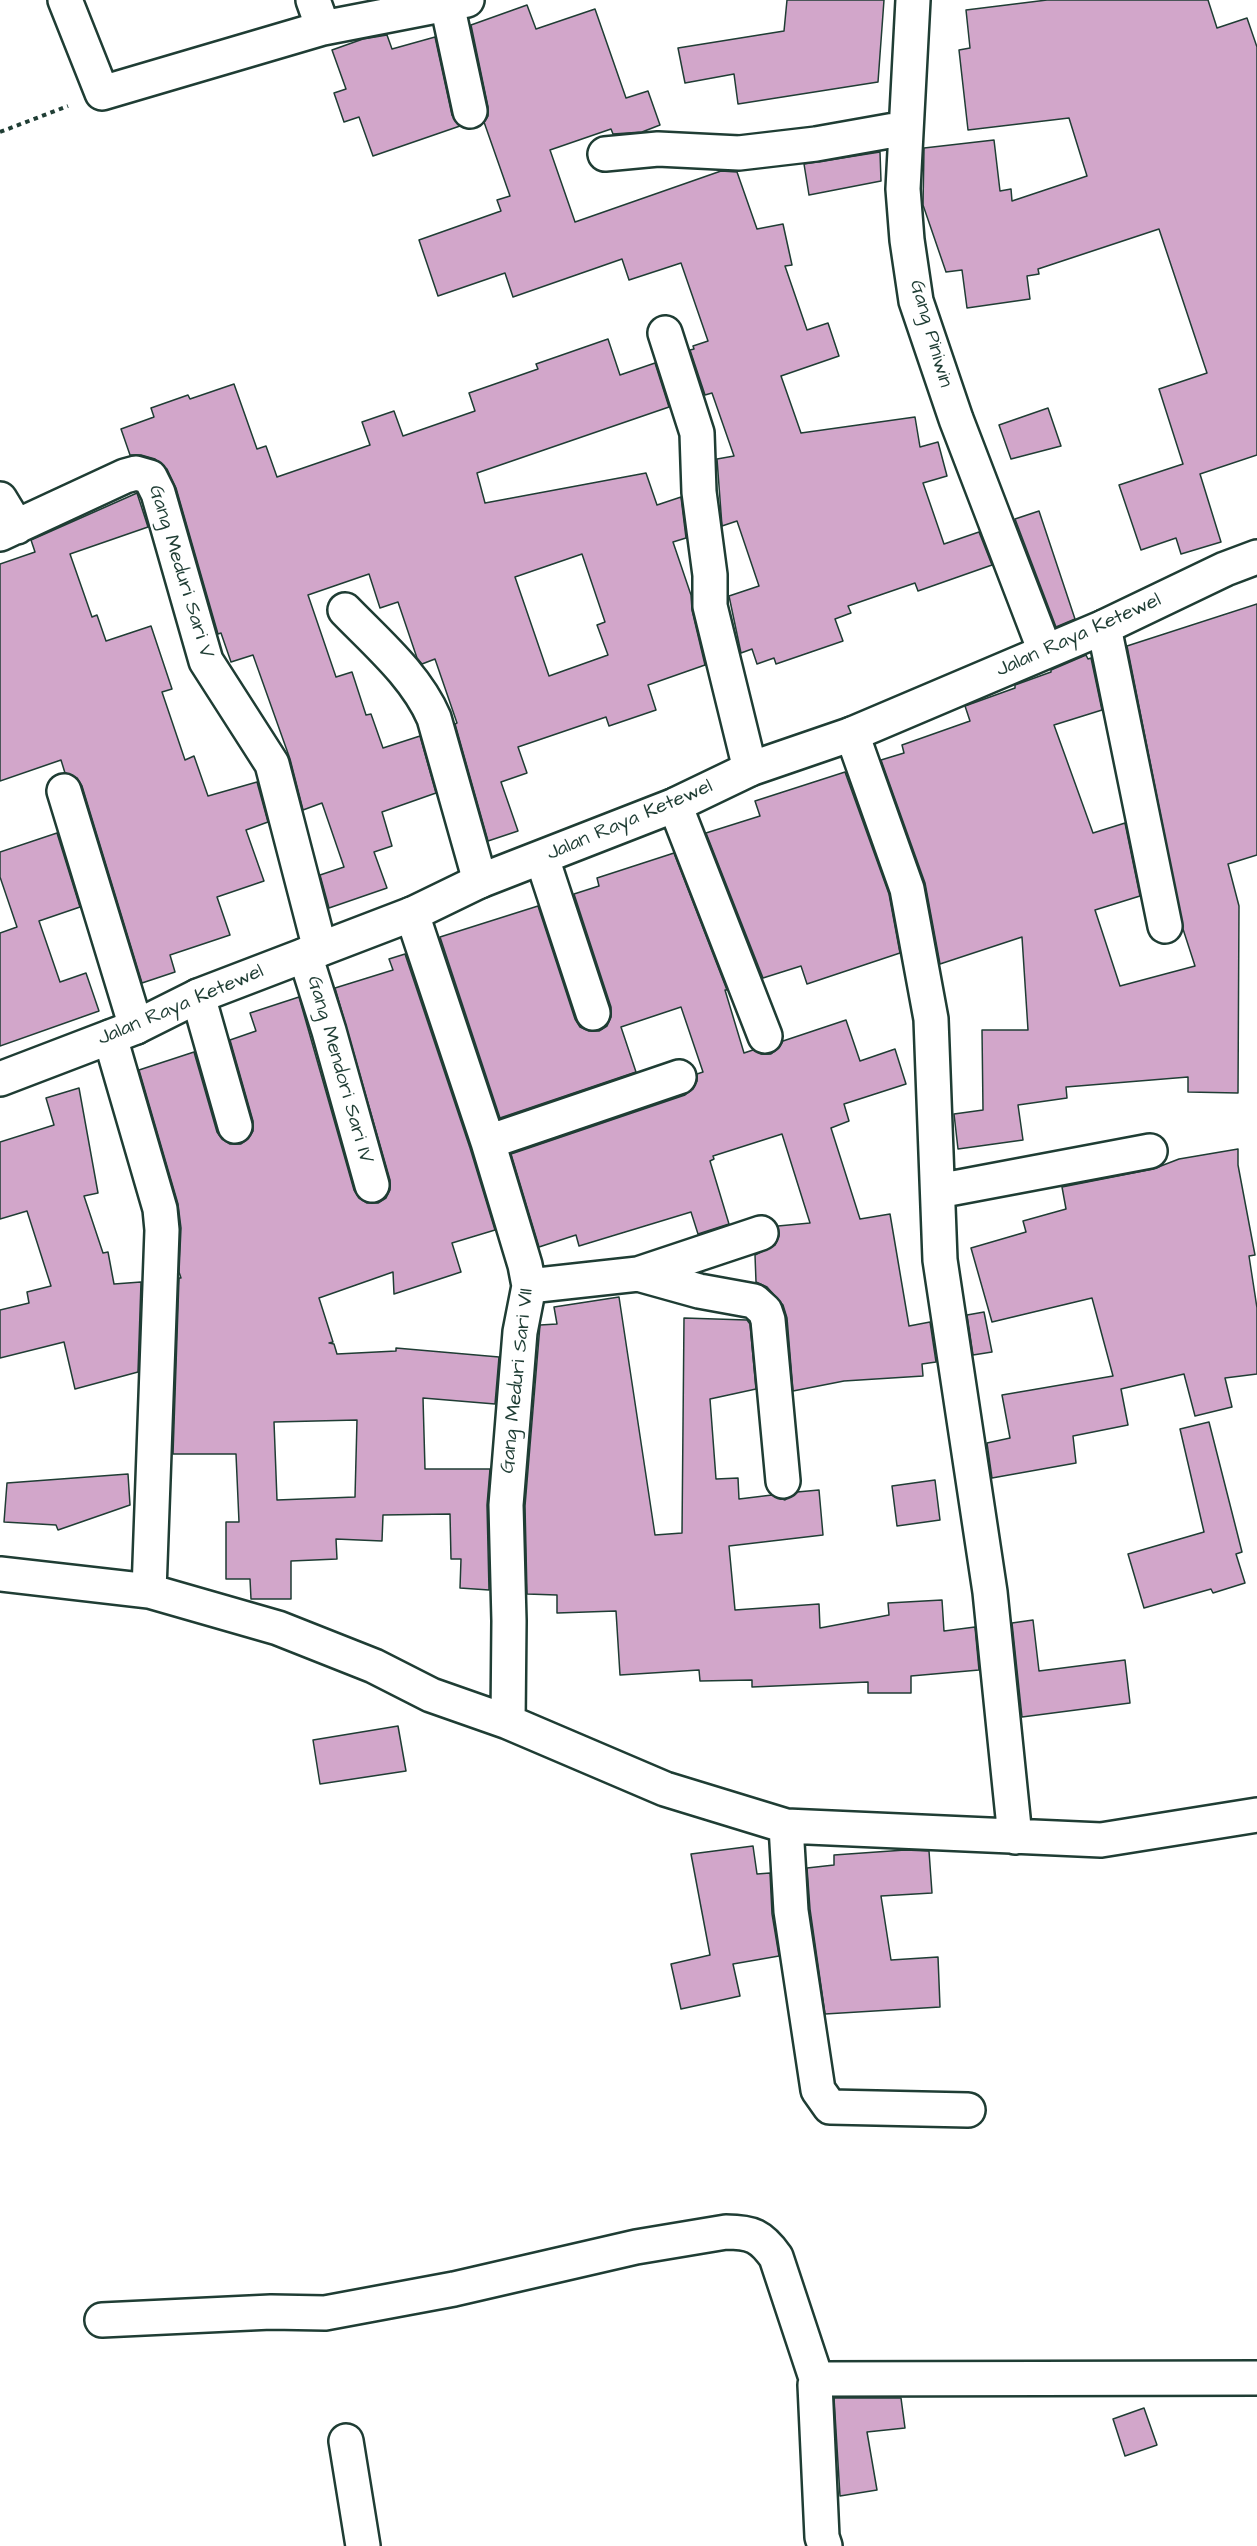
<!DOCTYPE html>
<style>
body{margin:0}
canvas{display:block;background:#fff}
</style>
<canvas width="1257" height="2546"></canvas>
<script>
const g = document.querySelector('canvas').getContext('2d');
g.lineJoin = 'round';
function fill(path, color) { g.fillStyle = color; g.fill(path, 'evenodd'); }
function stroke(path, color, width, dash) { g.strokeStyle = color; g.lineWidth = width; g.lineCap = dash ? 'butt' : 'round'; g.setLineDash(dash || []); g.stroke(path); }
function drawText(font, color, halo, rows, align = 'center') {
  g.font = font + ' "Architects Daughter",sans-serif'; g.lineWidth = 4.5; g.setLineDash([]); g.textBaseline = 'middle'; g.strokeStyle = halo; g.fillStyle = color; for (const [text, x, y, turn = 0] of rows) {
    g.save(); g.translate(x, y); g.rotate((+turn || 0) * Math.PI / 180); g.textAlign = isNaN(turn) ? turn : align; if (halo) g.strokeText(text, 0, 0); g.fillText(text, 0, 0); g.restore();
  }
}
const building = new Path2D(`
 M 787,0 L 884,0 L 878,82 L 738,104 L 734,74 L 685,83 L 678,48 L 784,31 Z
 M 1047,0 L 1208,0 L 1217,28 L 1247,18 L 1257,47 L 1257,455 L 1200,474 L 1221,542 L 1181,554 L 1176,538 L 1141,550 L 1119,485 L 1183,464 L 1159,389 L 1207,373 L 1159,229 L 1038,269 L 1039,274 L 1027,276 L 1030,299 L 967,308 L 962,270 L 946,272 L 923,205 L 924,148 L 994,140 L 1000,191 L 1011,189 L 1012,201 L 1087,176 L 1069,118 L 968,130 L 959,50 L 970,48 L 966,10 Z
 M 527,5 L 536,29 L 595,9 L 626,98 L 648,91 L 660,125 L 642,132 L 613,134 L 611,129 L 550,150 L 575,222 L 721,171 L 737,172 L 757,229 L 783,224 L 792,265 L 785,266 L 807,330 L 828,323 L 839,356 L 781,376 L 801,433 L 915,417 L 920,447 L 938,442 L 947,476 L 923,483 L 944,544 L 979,532 L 992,565 L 918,591 L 915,583 L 848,606 L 851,613 L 835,619 L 843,641 L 776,664 L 774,658 L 757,664 L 752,649 L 741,653 L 729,596 L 759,586 L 737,521 L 722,526 L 717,459 L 734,456 L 712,393 L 705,395 L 690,350 L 694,349 L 693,346 L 708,341 L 681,263 L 629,280 L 622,259 L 513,297 L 505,273 L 438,296 L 419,240 L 501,211 L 497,200 L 510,196 L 484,122 L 488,116 L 488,107 L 471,25 Z
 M 387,35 L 392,49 L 435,37 L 452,115 L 460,126 L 373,156 L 359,117 L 344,122 L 334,93 L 346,89 L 332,50 L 363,39 Z
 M 880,152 L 881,181 L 809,195 L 804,164 Z
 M 608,339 L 620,375 L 655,363 L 669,407 L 477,473 L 485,503 L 646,473 L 657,505 L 681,497 L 686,538 L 673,542 L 691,595 L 692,610 L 705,665 L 648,685 L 656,710 L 609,726 L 606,717 L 518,747 L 527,773 L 501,782 L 518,831 L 488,841 L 455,724 L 457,723 L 435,659 L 422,664 L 417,658 L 398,602 L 380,608 L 369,574 L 308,595 L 336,677 L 352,672 L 366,715 L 371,714 L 383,748 L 420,736 L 436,793 L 382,812 L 392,846 L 374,852 L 387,888 L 329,908 L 320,875 L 344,867 L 322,803 L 303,810 L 290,759 L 253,655 L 231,662 L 221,633 L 218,634 L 176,488 L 167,469 L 155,459 L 141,455 L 130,455 L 121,429 L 154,417 L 151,408 L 188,395 L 190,399 L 234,384 L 257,449 L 266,446 L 277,477 L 370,445 L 362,422 L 394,411 L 403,436 L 475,411 L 469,393 L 538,369 L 536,364 ZM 582,554 L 605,622 L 597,625 L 608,655 L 549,676 L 515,577 Z
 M 1048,408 L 1061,446 L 1011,459 L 999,425 Z
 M 137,493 L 148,527 L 70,554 L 92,617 L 97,615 L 106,641 L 151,626 L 172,689 L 162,692 L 185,760 L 194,756 L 208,796 L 257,782 L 268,822 L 246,830 L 264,881 L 217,897 L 230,935 L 170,955 L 175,972 L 142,983 L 82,786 L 77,778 L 65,773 L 61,760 L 0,781 L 0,564 L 35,552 L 31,540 Z
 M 1039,511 L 1075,619 L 1056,627 L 1015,519 Z
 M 1257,604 L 1257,855 L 1228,864 L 1239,906 L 1238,1093 L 1188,1092 L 1188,1077 L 1066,1087 L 1067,1098 L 1018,1105 L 1023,1140 L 958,1149 L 954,1114 L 983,1110 L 982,1030 L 1028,1030 L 1022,937 L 940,964 L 925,883 L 881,760 L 904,753 L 902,745 L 970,721 L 965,706 L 1015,688 L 1015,685 L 1051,672 L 1051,670 L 1086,655 L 1088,659 L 1091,658 L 1102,710 L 1054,725 L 1093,833 L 1125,823 L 1140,896 L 1095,910 L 1120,986 L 1195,966 L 1183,929 L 1127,646 Z
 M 845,772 L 889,894 L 900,953 L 807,984 L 801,966 L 763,978 L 706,833 L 760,816 L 755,801 Z
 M 57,833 L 80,907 L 39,921 L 60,982 L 86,973 L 99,1011 L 0,1046 L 0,933 L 17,927 L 0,877 L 0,852 Z
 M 674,853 L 727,990 L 725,990 L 744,1053 L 753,1050 L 762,1054 L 771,1054 L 779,1048 L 783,1041 L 846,1020 L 860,1061 L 895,1049 L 906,1084 L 844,1104 L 849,1121 L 831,1128 L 860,1219 L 890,1214 L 909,1326 L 930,1322 L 936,1362 L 922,1364 L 923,1376 L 844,1381 L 793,1391 L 787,1318 L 783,1305 L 767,1287 L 756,1282 L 755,1255 L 775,1245 L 779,1236 L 778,1226 L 810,1223 L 782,1134 L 713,1156 L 714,1159 L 710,1161 L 729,1224 L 698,1234 L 691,1212 L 579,1246 L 576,1235 L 539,1247 L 511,1154 L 685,1095 L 693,1089 L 697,1081 L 697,1074 L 703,1072 L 681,1007 L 621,1027 L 636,1072 L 500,1118 L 440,937 L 538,906 L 575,1019 L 580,1027 L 589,1031 L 599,1031 L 607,1026 L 611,1017 L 611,1007 L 574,894 L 599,886 L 597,878 Z
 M 405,954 L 470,1148 L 495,1230 L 452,1243 L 461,1272 L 394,1294 L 393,1272 L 319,1298 L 333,1342 L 329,1343 L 334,1344 L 337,1354 L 396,1351 L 396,1348 L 499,1357 L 495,1404 L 423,1398 L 425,1469 L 490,1469 L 487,1505 L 489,1590 L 460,1588 L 461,1559 L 451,1559 L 450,1514 L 383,1515 L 382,1541 L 336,1539 L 337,1559 L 291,1561 L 291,1599 L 251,1599 L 250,1579 L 226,1579 L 226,1522 L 239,1522 L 236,1454 L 173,1454 L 179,1278 L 181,1278 L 179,1272 L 181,1228 L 178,1204 L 139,1070 L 194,1052 L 217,1132 L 222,1139 L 230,1144 L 241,1144 L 248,1139 L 253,1131 L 253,1121 L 230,1040 L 256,1031 L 250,1013 L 299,997 L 354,1190 L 359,1198 L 367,1203 L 378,1203 L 386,1198 L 390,1190 L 390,1180 L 335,988 L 393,970 L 389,959 ZM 357,1420 L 355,1497 L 277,1500 L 274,1422 Z
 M 79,1088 L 98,1193 L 84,1196 L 103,1253 L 108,1252 L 114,1284 L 141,1282 L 138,1372 L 75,1389 L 64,1342 L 0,1358 L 0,1310 L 29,1303 L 27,1292 L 51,1286 L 27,1211 L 0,1219 L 0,1142 L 54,1125 L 46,1098 Z
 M 1238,1149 L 1238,1165 L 1255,1255 L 1249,1256 L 1257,1308 L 1257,1374 L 1225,1378 L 1232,1407 L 1195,1416 L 1184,1374 L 1121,1389 L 1128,1425 L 1073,1436 L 1076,1463 L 992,1478 L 987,1443 L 1010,1438 L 1002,1395 L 1113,1376 L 1092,1298 L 992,1322 L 971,1248 L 1026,1232 L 1023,1221 L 1066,1209 L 1062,1187 L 1153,1169 L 1179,1159 Z
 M 619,1297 L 655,1535 L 682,1533 L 684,1318 L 747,1320 L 750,1324 L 756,1389 L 710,1399 L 716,1479 L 738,1478 L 739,1499 L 772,1495 L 785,1500 L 797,1492 L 819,1490 L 823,1535 L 729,1546 L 735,1610 L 819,1604 L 820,1628 L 889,1615 L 888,1603 L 942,1600 L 944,1631 L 975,1627 L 979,1670 L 911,1676 L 911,1693 L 868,1693 L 868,1682 L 752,1687 L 752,1680 L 700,1681 L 699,1670 L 620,1675 L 616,1611 L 557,1613 L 557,1595 L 527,1594 L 525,1506 L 540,1325 L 557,1324 L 554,1307 Z
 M 984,1312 L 992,1352 L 973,1355 L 967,1315 Z
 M 1209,1422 L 1242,1552 L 1236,1554 L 1245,1583 L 1213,1593 L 1211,1589 L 1144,1608 L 1128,1554 L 1204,1532 L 1180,1429 Z
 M 128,1474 L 130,1505 L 58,1530 L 56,1525 L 4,1522 L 7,1483 Z
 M 935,1480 L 940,1520 L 897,1526 L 892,1486 Z
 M 1033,1620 L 1039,1671 L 1125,1660 L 1130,1703 L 1022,1717 L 1012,1623 Z
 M 398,1726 L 406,1771 L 320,1784 L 313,1740 Z
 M 753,1846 L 757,1874 L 770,1873 L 772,1914 L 779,1956 L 733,1964 L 740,1996 L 681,2009 L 671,1964 L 710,1955 L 691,1854 Z
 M 905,1850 L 929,1851 L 932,1893 L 881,1896 L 891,1960 L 938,1957 L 940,2007 L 825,2014 L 810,1909 L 807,1868 L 834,1865 L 834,1855 Z
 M 834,2398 L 901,2398 L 905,2428 L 867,2432 L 877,2490 L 840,2496 Z
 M 1144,2408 L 1157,2445 L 1125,2456 L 1113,2419 Z`);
fill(building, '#d2a6ca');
stroke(building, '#1f3d34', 1.5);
const minor = new Path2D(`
 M 65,0 L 102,93 L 323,28 L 467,0
 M 313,0 L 323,28
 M 913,0 L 903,189 L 907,240 L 916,301 L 956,419 L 1045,651
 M 447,4 L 470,111
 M 605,154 L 658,149 L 739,153 L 816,144 L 906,128
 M 665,333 L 697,433 L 699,492 L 710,575 L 710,606 L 750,769
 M 0,499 L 17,527
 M 0,534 L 125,476 L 136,473 L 150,477 L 158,493 L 206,661 L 272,764 L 320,949
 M 345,610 C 377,643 416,676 434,718 L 480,881
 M 1104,627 L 1165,926
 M 852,734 L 907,889 L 931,1019 L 940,1260 L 990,1592 L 1015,1837
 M 64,791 L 136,1027
 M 675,805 L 765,1036
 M 542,858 L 593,1013
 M 412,914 L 488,1142 L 525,1265 L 529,1286 L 520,1332 L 506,1505 L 509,1621 L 508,1722
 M 305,955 L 329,1031 L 372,1185
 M 198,996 L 235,1126
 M 110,1037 L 160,1209 L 162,1230 L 149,1591
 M 488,1142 L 679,1077
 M 938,1191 L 1150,1151
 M 638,1274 L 699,1291 L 754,1301 L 765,1311 L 768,1320 L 783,1481
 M 529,1286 L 638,1274 L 761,1233
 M 0,1574 L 149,1591 L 278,1628 L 374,1666 L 431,1695 L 508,1722 L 665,1789 L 786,1826 L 1101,1840 L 1257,1815
 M 786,1826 L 791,1911 L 818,2090 L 830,2107 L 968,2110
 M 102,2320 L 271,2312 L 325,2313 L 454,2289 L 636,2247 L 726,2232 C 752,2232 761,2236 776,2257 L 817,2381
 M 346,2441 L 363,2546
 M 825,2546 L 822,2537 L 815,2385 L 821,2379 L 1257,2378`);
const secondary = new Path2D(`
 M 0,1079 L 136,1027 L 198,996 L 412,914 L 480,881 L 675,805 L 750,769 L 852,734 L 1104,627 L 1225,569 L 1257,557`);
stroke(minor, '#1f3d34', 38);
stroke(secondary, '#1f3d34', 38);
stroke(new Path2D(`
 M 0,132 L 68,106`), '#1f3d34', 4, [4.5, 4.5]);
stroke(minor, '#fff', 33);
stroke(secondary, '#fff', 33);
drawText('20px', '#1f3d34', '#fff', [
 ["Gang Piniwin",930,334,74],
 ["Gang Meduri Sari V",180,572,73],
 ["Jalan Raya Ketewel",1079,636,-24],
 ["Jalan Raya Ketewel",630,821,-23],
 ["Jalan Raya Ketewel",181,1006,-23],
 ["Gang Mendori Sari IV",339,1070,74],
 ["Gang Meduri Sari VII",518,1381,-84]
]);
</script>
